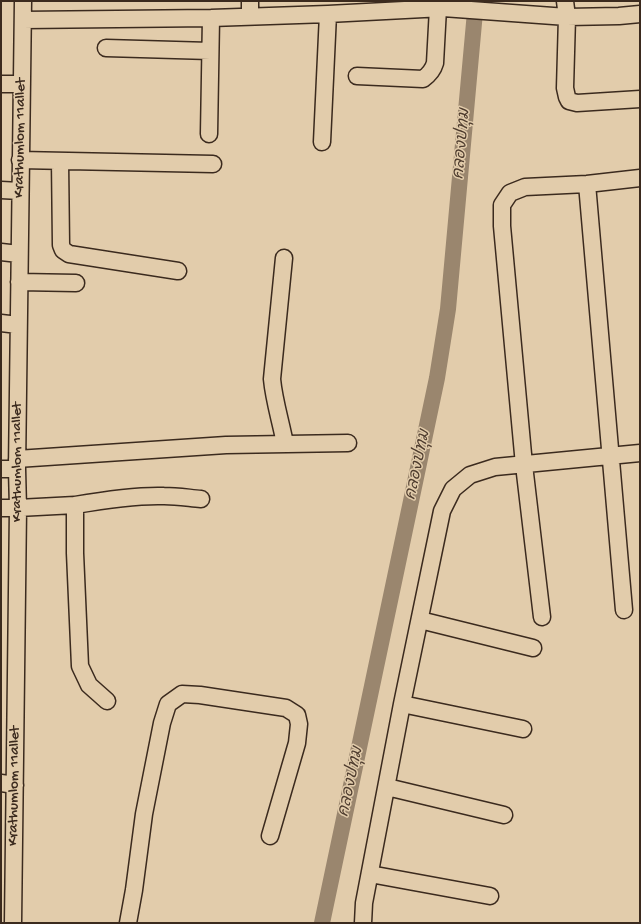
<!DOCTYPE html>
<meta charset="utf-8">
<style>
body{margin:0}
#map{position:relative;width:641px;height:924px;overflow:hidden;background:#e2ccab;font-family:"Gochi Hand",sans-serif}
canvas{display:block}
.frame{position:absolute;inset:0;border:2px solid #3b2a1e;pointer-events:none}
</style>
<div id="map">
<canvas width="641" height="924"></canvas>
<div class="frame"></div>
</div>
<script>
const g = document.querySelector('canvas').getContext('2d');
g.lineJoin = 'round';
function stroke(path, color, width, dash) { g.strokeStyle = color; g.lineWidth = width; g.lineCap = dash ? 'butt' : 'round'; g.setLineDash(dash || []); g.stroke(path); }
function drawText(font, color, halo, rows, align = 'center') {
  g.font = font + ' "Gochi Hand","Playpen Sans Thai",sans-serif'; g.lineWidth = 3; g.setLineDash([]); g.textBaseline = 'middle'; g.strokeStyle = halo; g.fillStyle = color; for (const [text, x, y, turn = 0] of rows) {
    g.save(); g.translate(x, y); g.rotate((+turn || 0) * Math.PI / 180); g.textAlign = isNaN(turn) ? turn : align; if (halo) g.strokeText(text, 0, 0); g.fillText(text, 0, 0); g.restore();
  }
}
stroke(new Path2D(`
 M 322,923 L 437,378 L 448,309 L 476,1`), '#9a866e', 16);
const minor = new Path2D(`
 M 250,1 L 250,16
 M 565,1 L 567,17 L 565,88 L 567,97 L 569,101 L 577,103 L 640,99
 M 23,20 L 211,18 L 328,14 L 443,8 L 567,17 L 619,16 L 640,14
 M 106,48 L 210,51
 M 357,76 L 423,79 C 430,74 433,70 435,63 L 438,8
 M 1,84 L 22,84
 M 209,134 L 211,18
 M 322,142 L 328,14
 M 20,160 L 213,164
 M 60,161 L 61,245 L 63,250 L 69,254 L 178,271
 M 587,184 L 624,610
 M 1,190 L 20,191
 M 1,252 L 19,254
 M 284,258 L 272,379 C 274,401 281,422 285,444
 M 19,282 L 76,283
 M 1,323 L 18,325
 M 17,459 L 226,445 L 348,443
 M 1,469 L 17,469
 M 1,508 L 18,508 L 75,505
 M 542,617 L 524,465 L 502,226 L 502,205 L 510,193 L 525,187 L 587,184 L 640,178
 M 420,620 L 533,648
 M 107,701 L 89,685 L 80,666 L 75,553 L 75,505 C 104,500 136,495 164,496 C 177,496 189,498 201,499
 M 402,704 L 523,729
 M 1,783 L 15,785
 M 387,787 L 504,815
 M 370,874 L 490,896
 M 13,923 L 18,508 L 17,469 L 23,1
 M 128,923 L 134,890 L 144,814 L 162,723 L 168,704 L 182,694 L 200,695 L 286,708 L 297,715 L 299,724 L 297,743 L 270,836
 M 363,923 L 364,903 L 402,704 L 442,511 L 453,489 L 470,475 L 495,467 L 640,453`);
stroke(minor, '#3b2a1e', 19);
stroke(minor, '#e2ccab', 16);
drawText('15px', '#3b2a1e', '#e2ccab', [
 ["Krathumlom 11allet",21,138,-89],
 ["Krathumlom 11allet",18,462,-90],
 ["Krathumlom 11allet",15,786,-89]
]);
drawText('italic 16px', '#4e3c2e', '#e2ccab', [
 ["คลองปทุม",463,144,-85],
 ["คลองปทุม",419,465,-78],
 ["คลองปทุม",352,782,-78]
]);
</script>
